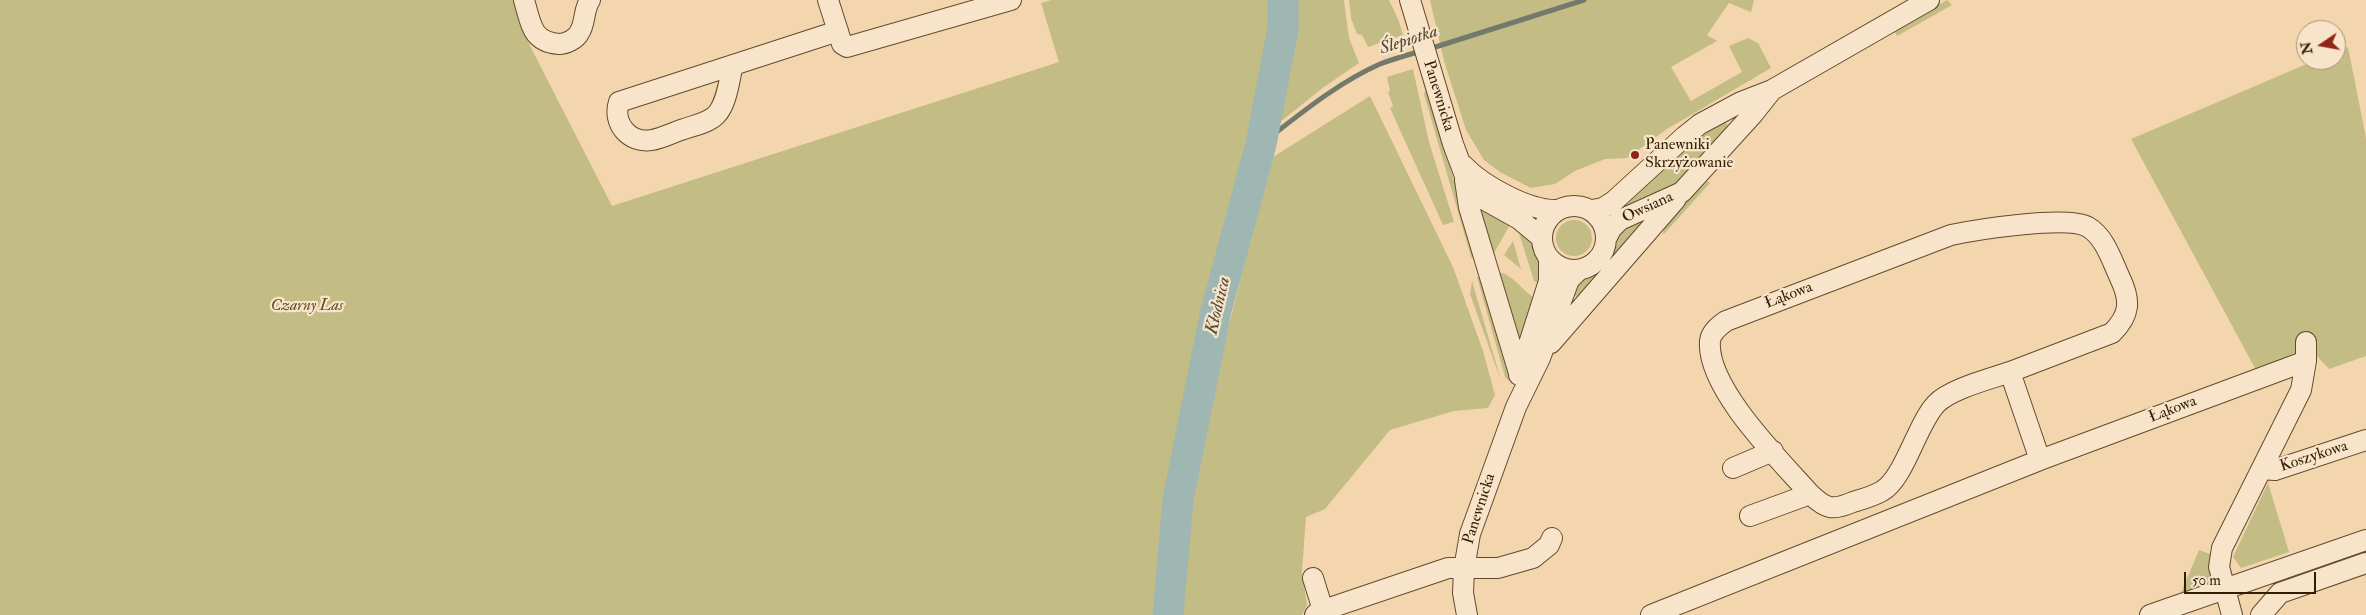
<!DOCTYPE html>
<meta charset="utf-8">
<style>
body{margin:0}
#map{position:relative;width:2366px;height:615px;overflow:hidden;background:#f4d6ae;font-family:"IM FELL Double Pica",serif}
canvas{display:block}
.north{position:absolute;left:2296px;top:20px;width:50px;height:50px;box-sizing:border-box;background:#f8e4ca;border:1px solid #a99479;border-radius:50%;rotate:258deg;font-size:14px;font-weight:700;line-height:20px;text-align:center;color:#321d00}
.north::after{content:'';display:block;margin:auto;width:18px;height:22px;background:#8f2418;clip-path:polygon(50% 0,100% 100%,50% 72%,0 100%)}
.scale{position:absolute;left:2184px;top:572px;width:132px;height:22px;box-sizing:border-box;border:2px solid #321d00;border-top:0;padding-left:6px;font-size:15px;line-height:18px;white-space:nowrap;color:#321d00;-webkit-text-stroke:4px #f8e4ca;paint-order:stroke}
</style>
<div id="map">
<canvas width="2366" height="615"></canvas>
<div class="north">N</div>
<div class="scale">50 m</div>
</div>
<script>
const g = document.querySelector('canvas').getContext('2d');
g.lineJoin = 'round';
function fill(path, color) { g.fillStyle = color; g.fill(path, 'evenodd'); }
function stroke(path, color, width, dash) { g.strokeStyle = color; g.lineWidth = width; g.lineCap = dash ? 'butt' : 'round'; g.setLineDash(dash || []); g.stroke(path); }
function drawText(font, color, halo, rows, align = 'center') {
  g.font = font + ' "IM FELL Double Pica",serif'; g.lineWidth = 4.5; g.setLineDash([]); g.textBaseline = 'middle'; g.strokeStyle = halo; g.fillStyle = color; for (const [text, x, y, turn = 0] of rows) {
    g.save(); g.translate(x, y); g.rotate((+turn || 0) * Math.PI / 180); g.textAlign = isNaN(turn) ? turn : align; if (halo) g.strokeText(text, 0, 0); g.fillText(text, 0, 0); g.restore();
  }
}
fill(new Path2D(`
 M 0,0 L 514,0 L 526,38 L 612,206 L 1059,62 L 1041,3 L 1051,0 L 1277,0 L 1277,29 L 1256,144 L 1215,296 L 1174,498 L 1163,615 L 0,615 Z
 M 1288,0 L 1344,0 L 1349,38 L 1359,63 L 1324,87 L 1270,130 L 1290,26 Z
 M 1349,0 L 1389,0 L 1398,19 L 1403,35 L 1368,47 L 1362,35 L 1357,34 L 1351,18 Z
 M 1430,0 L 1754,0 L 1751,12 L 1729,3 L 1707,35 L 1717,41 L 1671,67 L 1691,101 L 1742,72 L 1729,46 L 1748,38 L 1758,43 L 1771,68 L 1667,129 L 1627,158 L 1605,159 L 1575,171 L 1555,184 L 1531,188 L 1500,172 L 1484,160 L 1466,130 L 1444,61 Z
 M 1947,0 L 1952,5 L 1897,36 L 1894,30 Z
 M 2348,47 L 2366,138 L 2366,356 L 2329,369 L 2315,354 L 2300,351 L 2256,370 L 2131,139 L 2316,60 L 2336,60 L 2336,52 Z
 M 1413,69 L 1429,142 L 1454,222 L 1443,225 L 1390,108 L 1393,106 L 1388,92 L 1390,91 L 1387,77 Z
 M 1426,89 L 1465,216 L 1475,260 L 1471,257 L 1424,94 Z
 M 1370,96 L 1453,267 L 1483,351 L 1495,395 L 1488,408 L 1454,411 L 1390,430 L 1325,509 L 1306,517 L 1302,571 L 1307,605 L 1302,615 L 1176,615 L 1185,500 L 1247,254 L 1265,162 Z
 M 1724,121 L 1730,127 L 1686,180 L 1610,217 L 1689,141 Z
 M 1708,181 L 1710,183 L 1663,235 C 1665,212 1691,195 1708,181 Z
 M 1480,207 L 1512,221 L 1493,255 L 1477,210 Z
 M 1655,213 L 1581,298 L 1568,294 L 1581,279 L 1603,266 L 1621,231 Z
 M1556 238a18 18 0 1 1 36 0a18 18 0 1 1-36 0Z
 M 1518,230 C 1541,247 1540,258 1542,285 L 1534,281 Z
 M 1513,241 L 1521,269 L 1504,255 Z
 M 1495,272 C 1512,271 1522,292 1537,299 L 1519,343 Z
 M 1482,275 L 1509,374 L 1509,381 L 1505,377 L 1477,277 Z
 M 1472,281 L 1500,377 L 1500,378 L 1470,294 Z
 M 2268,483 L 2289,552 L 2241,568 L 2233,557 Z
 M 2199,550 L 2210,554 L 2214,581 L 2180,595 Z`), '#c3bc85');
stroke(new Path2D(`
 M 1429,49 L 1584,0
 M 1261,144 C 1299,115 1337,83 1380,64 C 1393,59 1408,55 1421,51`), '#73796b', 5);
stroke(new Path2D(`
 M 1168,615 L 1178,500 L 1216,311 L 1261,144 L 1283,29 L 1283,0`), '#9eb7b2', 31);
const minor = new Path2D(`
 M 524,0 C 531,23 531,42 559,44 C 566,44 576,39 579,33 C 586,23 583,10 590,0
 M 828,0 L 842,44 L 847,47 L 1011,0
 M 1410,0 L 1453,144 L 1468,184 L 1483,199 L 1519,219 L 1542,238
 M 733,65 C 729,80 727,104 716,115 C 708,123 695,125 684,129 C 674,132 663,138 652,140 C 629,144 612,123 619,102 L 838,31
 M 1463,165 C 1483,186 1529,211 1557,210
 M 1465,180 L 1469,207 L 1519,373
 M1542 238a32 32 0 1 1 64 0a32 32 0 1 1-64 0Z
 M 1592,210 L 1603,208 L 1614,201 L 1685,136 L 1700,124 L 1741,102 L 1772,90 L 1929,0
 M 1607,237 L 1611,229 L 1620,220 L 1682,192 L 1753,114 L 1772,90
 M 1551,343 L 1676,199
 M 2010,372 C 1990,379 1950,389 1936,404 C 1917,424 1904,479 1882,491 C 1874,496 1863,499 1853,502 C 1832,511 1826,509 1810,494 C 1780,460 1706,388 1710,341 C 1711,332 1719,326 1726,321 L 1951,235 C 1975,230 2067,215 2088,227 C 2105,237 2112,261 2120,278 C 2131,301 2130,315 2112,333 L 2010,372 L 2040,460
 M 1519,375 L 1549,281 L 1549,258
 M 1733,468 L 1773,451
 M 2262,469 L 2275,470 L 2366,440
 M 1750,516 L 1810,494
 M 1313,578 L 1323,610
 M 1315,615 L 1318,612 L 1448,568 L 1498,568 L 1533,558 L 1549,545 L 1552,538
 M 1467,615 L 1463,593 L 1464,569 L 1470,534 L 1516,407 L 1540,358 L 1569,280 L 1579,270
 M 1651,615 L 2040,460 L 2306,361
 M 2150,615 L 2366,540
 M 2232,615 L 2219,567 L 2222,548 L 2301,390 L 2306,361 L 2306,342
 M 2261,615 L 2280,593 L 2366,563`);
stroke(minor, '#624b2c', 22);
stroke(minor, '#f8e4ca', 20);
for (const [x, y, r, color] of [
 [1635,155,5,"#8f2418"]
]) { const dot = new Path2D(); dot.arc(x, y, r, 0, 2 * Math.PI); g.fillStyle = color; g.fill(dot); stroke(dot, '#f8e4ca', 2); }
drawText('16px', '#321d00', '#f8e4ca', [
 ["Panewnicka",1438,96,73],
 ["Owsiana",1648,208,-25],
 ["Łąkowa",1789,296,-21],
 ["Łąkowa",2173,410,-21],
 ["Koszykowa",2314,457,-18],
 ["Panewnicka",1480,509,-72]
]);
drawText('16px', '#321d00', '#f8e4ca', [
 ["Panewniki",1645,146],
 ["Skrzyżowanie",1645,164]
], 'left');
drawText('italic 16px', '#5e4d28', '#f8e4ca', [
 ["Czarny Las",307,307]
]);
drawText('italic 18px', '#524b35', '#f8e4ca', [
 ["Ślepiotka",1409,41,-18],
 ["Kłodnica",1219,306,-77]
]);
</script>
